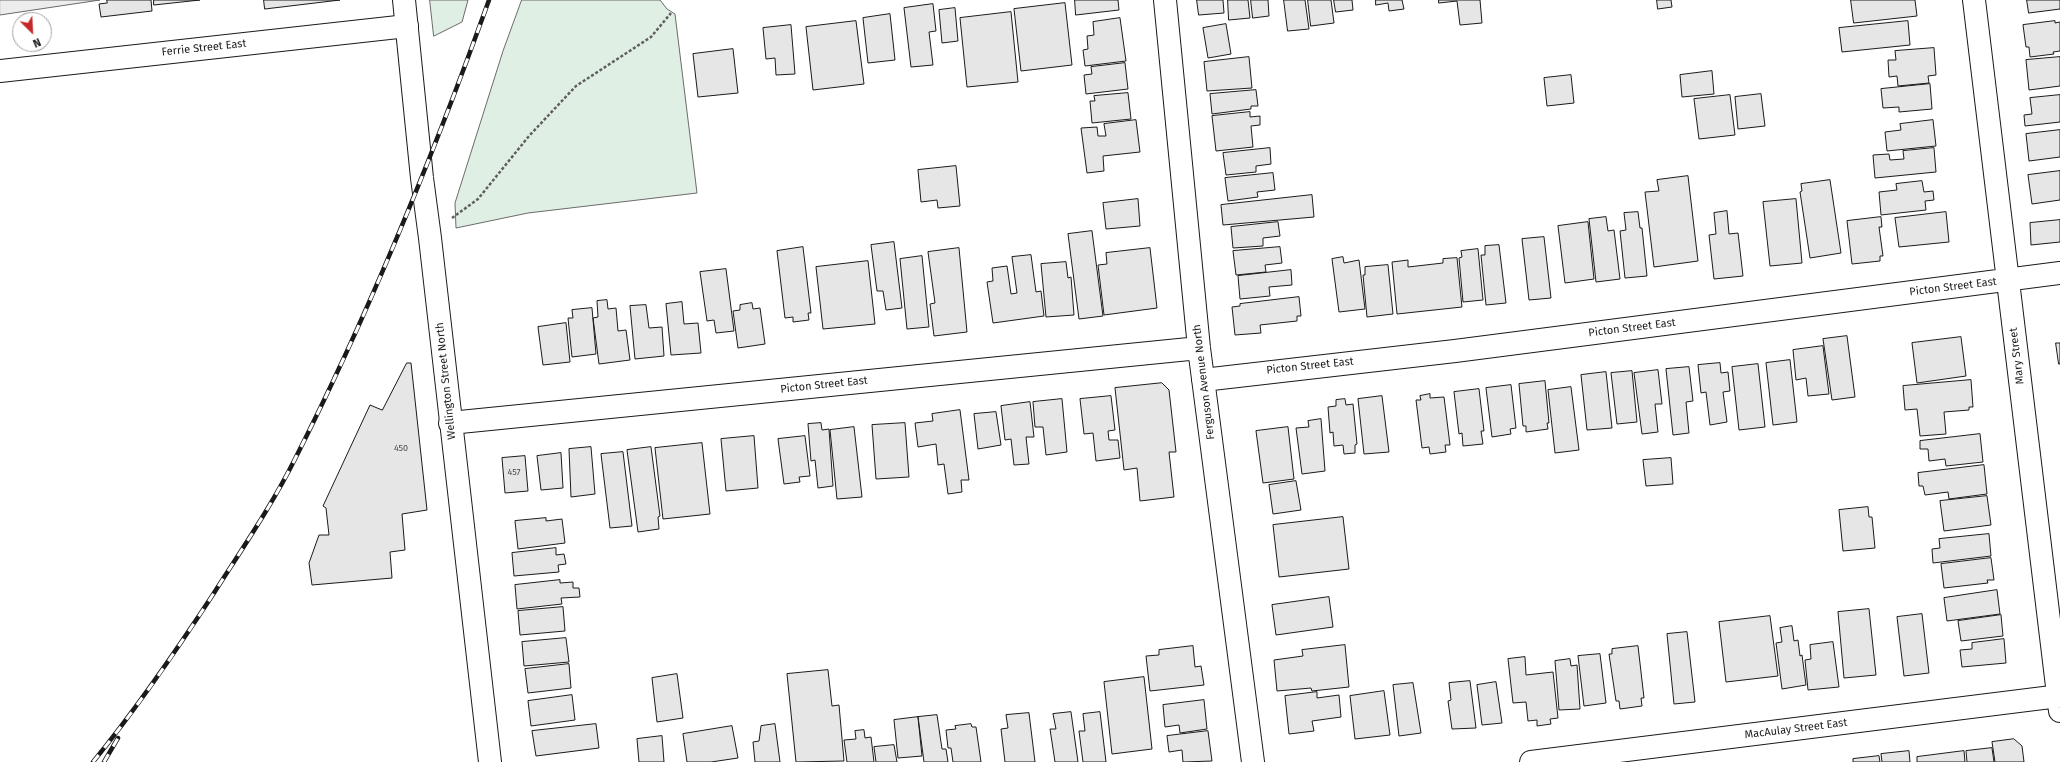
<!DOCTYPE html>
<style>
body{margin:0}
#map{position:relative;width:2060px;height:762px;overflow:hidden;background:#fff;font-family:"Fira Sans",sans-serif}
canvas{display:block}
.north{position:absolute;left:12px;top:12px;width:40px;height:40px;box-sizing:border-box;background:#fff;border:1px solid #a3a3a3;border-radius:50%;rotate:156deg;font-size:11px;font-weight:700;line-height:16px;text-align:center;color:#1a1a1a}
.north::after{content:'';display:block;margin:auto;width:14px;height:18px;background:#c62828;clip-path:polygon(50% 0,100% 100%,50% 72%,0 100%)}
</style>
<div id="map">
<canvas width="2060" height="762"></canvas>
<div class="north">N</div>
</div>
<script>
const g = document.querySelector('canvas').getContext('2d');
g.lineJoin = 'round';
function fill(path, color) { g.fillStyle = color; g.fill(path, 'evenodd'); }
function stroke(path, color, width, dash) { g.strokeStyle = color; g.lineWidth = width; g.lineCap = dash ? 'butt' : 'round'; g.setLineDash(dash || []); g.stroke(path); }
function drawText(font, color, halo, rows, align = 'center') {
  g.font = font + ' "Fira Sans",sans-serif'; g.lineWidth = 3; g.setLineDash([]); g.textBaseline = 'middle'; g.strokeStyle = halo; g.fillStyle = color; for (const [text, x, y, turn = 0] of rows) {
    g.save(); g.translate(x, y); g.rotate((+turn || 0) * Math.PI / 180); g.textAlign = isNaN(turn) ? turn : align; if (halo) g.strokeText(text, 0, 0); g.fillText(text, 0, 0); g.restore();
  }
}
const green = new Path2D(`
 M 430,0 L 468,0 L 462,22 L 434,36 Z
 M 522,0 L 660,0 L 667,9 L 675,14 L 697,193 L 528,213 L 456,228 L 455,203 L 503,51 Z`);
fill(green, '#e0efe3');
stroke(green, '#6a6a6a', 1);
const parking = new Path2D(`
 M 0,0 L 100,0 L 0,15 Z`);
fill(parking, '#ededed');
stroke(parking, '#6a6a6a', 1);
const building = new Path2D(`
 M 107,0 L 151,0 L 152,11 L 101,17 L 99,4 L 107,3 Z
 M 154,0 L 200,0 L 154,5 Z
 M 264,0 L 340,0 L 265,9 Z
 M 1075,0 L 1118,0 L 1119,10 L 1076,15 Z
 M 1197,0 L 1223,0 L 1224,13 L 1199,15 Z
 M 1228,0 L 1248,0 L 1250,18 L 1229,20 Z
 M 1251,0 L 1268,0 L 1269,16 L 1253,18 Z
 M 1284,0 L 1305,0 L 1309,29 L 1288,31 Z
 M 1308,0 L 1331,0 L 1334,23 L 1311,26 Z
 M 1334,0 L 1352,0 L 1353,10 L 1336,12 Z
 M 1376,0 L 1402,0 L 1404,9 L 1389,11 L 1388,3 L 1376,5 Z
 M 1439,0 L 1480,0 L 1482,23 L 1460,25 L 1457,1 L 1439,3 Z
 M 1657,0 L 1671,0 L 1672,7 L 1658,9 Z
 M 1851,0 L 1915,0 L 1917,16 L 1854,23 Z
 M 2027,0 L 2060,0 L 2060,9 L 2029,13 Z
 M 1065,3 L 1072,65 L 1021,71 L 1014,9 Z
 M 933,4 L 936,31 L 929,32 L 933,65 L 911,67 L 904,8 Z
 M 955,8 L 958,41 L 942,43 L 939,10 Z
 M 1011,12 L 1018,82 L 967,87 L 960,18 Z
 M 890,14 L 895,60 L 868,63 L 863,18 Z
 M 1120,18 L 1126,61 L 1085,66 L 1083,50 L 1088,49 L 1087,36 L 1094,35 L 1093,22 Z
 M 856,21 L 864,84 L 813,90 L 806,27 Z
 M 1908,21 L 1910,45 L 1842,52 L 1839,28 Z
 M 2055,21 L 2055,23 L 2060,22 L 2060,51 L 2053,52 L 2054,54 L 2030,57 L 2029,47 L 2026,47 L 2023,25 Z
 M 1226,24 L 1231,54 L 1208,58 L 1203,28 Z
 M 791,25 L 795,74 L 776,75 L 775,58 L 766,59 L 763,28 Z
 M 1934,48 L 1936,75 L 1928,76 L 1929,83 L 1898,86 L 1897,76 L 1889,77 L 1888,60 L 1896,60 L 1895,51 Z
 M 733,49 L 738,93 L 698,97 L 693,54 Z
 M 1249,57 L 1252,88 L 1207,91 L 1204,62 Z
 M 2060,57 L 2060,86 L 2029,90 L 2026,60 Z
 M 1125,63 L 1128,89 L 1086,94 L 1084,75 L 1092,74 L 1091,67 Z
 M 1712,71 L 1714,94 L 1682,97 L 1680,75 Z
 M 1571,75 L 1574,103 L 1547,106 L 1544,78 Z
 M 1930,84 L 1932,109 L 1899,112 L 1899,107 L 1883,108 L 1881,89 Z
 M 1256,90 L 1258,106 L 1251,106 L 1251,109 L 1212,114 L 1210,94 Z
 M 1128,93 L 1131,119 L 1092,123 L 1090,101 L 1095,101 L 1094,96 Z
 M 1761,94 L 1765,126 L 1738,129 L 1735,97 Z
 M 1730,95 L 1735,135 L 1699,139 L 1694,99 Z
 M 2060,95 L 2060,122 L 2025,126 L 2024,115 L 2032,114 L 2030,98 Z
 M 1250,112 L 1250,117 L 1260,116 L 1260,125 L 1251,126 L 1253,147 L 1216,151 L 1212,116 Z
 M 1136,120 L 1140,152 L 1103,156 L 1104,171 L 1087,173 L 1081,128 L 1097,127 L 1098,136 L 1106,136 L 1104,124 Z
 M 1933,120 L 1936,146 L 1887,151 L 1885,132 L 1901,130 L 1900,124 Z
 M 2060,130 L 2060,157 L 2029,161 L 2026,134 Z
 M 1270,148 L 1271,164 L 1256,166 L 1256,172 L 1226,175 L 1223,153 Z
 M 1934,148 L 1936,172 L 1875,178 L 1873,155 L 1889,154 L 1890,160 L 1904,159 L 1903,151 Z
 M 956,166 L 960,206 L 938,208 L 937,200 L 921,202 L 918,170 Z
 M 2060,171 L 2060,200 L 2032,204 L 2028,175 Z
 M 1273,173 L 1275,190 L 1257,192 L 1258,197 L 1228,201 L 1225,178 Z
 M 1688,176 L 1698,261 L 1654,267 L 1645,192 L 1659,191 L 1657,180 Z
 M 1830,180 L 1841,253 L 1810,258 L 1800,192 L 1802,191 L 1801,184 Z
 M 1922,181 L 1924,192 L 1933,191 L 1934,200 L 1925,201 L 1926,210 L 1881,215 L 1879,192 L 1897,190 L 1896,184 Z
 M 1312,195 L 1314,217 L 1223,225 L 1221,205 Z
 M 1138,199 L 1140,226 L 1106,229 L 1103,203 Z
 M 1796,199 L 1802,263 L 1770,266 L 1763,202 Z
 M 1727,211 L 1729,234 L 1738,233 L 1743,276 L 1714,279 L 1709,235 L 1716,234 L 1714,213 Z
 M 1638,212 L 1640,228 L 1642,228 L 1647,276 L 1625,278 L 1620,231 L 1626,230 L 1624,213 Z
 M 1946,212 L 1949,242 L 1899,247 L 1895,218 Z
 M 1606,217 L 1608,231 L 1614,230 L 1620,279 L 1596,282 L 1589,219 Z
 M 1881,217 L 1882,227 L 1879,227 L 1883,256 L 1880,256 L 1880,261 L 1852,264 L 1847,221 Z
 M 2060,220 L 2060,242 L 2031,245 L 2030,223 Z
 M 1278,222 L 1280,236 L 1263,238 L 1263,246 L 1233,248 L 1231,227 Z
 M 1588,222 L 1594,279 L 1565,283 L 1558,226 Z
 M 1092,231 L 1103,316 L 1079,319 L 1068,234 Z
 M 1544,237 L 1551,298 L 1529,300 L 1522,239 Z
 M 894,242 L 902,308 L 886,310 L 883,291 L 877,291 L 871,245 Z
 M 1499,245 L 1506,303 L 1486,305 L 1481,255 L 1485,255 L 1485,246 Z
 M 803,247 L 811,313 L 808,313 L 809,320 L 793,322 L 793,317 L 785,318 L 777,251 Z
 M 1280,247 L 1282,263 L 1265,265 L 1266,272 L 1236,275 L 1233,251 Z
 M 959,248 L 967,332 L 934,336 L 930,304 L 935,303 L 928,252 Z
 M 1150,248 L 1157,308 L 1104,315 L 1098,265 L 1107,264 L 1106,253 Z
 M 1478,249 L 1483,300 L 1463,302 L 1459,258 L 1462,257 L 1461,251 Z
 M 1031,255 L 1036,292 L 1041,291 L 1044,316 L 993,323 L 987,282 L 993,281 L 992,268 L 1007,266 L 1011,294 L 1017,293 L 1012,257 Z
 M 922,256 L 929,327 L 907,329 L 900,259 Z
 M 1343,257 L 1344,263 L 1359,260 L 1365,309 L 1339,312 L 1332,259 Z
 M 1457,258 L 1462,307 L 1397,314 L 1392,262 L 1408,260 L 1408,267 L 1443,263 L 1443,259 Z
 M 868,261 L 875,324 L 823,329 L 816,267 Z
 M 1066,262 L 1068,278 L 1071,277 L 1074,315 L 1046,317 L 1041,264 Z
 M 1388,265 L 1393,314 L 1367,317 L 1363,275 L 1365,275 L 1365,267 Z
 M 726,269 L 734,331 L 716,333 L 714,320 L 707,321 L 700,272 Z
 M 1291,270 L 1292,285 L 1269,287 L 1270,296 L 1240,299 L 1238,276 Z
 M 1299,297 L 1301,316 L 1297,316 L 1297,321 L 1260,325 L 1261,333 L 1235,335 L 1232,307 L 1240,306 L 1240,304 Z
 M 607,300 L 608,309 L 616,308 L 618,331 L 626,330 L 630,360 L 599,364 L 593,318 L 598,317 L 597,301 Z
 M 682,302 L 684,324 L 698,323 L 701,353 L 671,355 L 666,304 Z
 M 752,303 L 753,309 L 760,308 L 765,344 L 738,348 L 733,311 L 740,310 L 740,305 Z
 M 646,305 L 649,328 L 662,327 L 664,356 L 635,359 L 630,306 Z
 M 592,308 L 596,354 L 572,357 L 568,318 L 573,318 L 572,310 Z
 M 566,323 L 570,362 L 543,365 L 538,327 Z
 M 1847,336 L 1855,397 L 1832,400 L 1823,339 Z
 M 1961,337 L 1966,376 L 1917,383 L 1912,343 Z
 M 2056,343 L 2060,343 L 2060,364 L 2059,364 Z
 M 1823,346 L 1829,394 L 1808,396 L 1806,378 L 1796,380 L 1793,350 Z
 M 1790,360 L 1797,422 L 1773,425 L 1766,363 Z
 M 407,363 L 411,363 L 427,510 L 402,514 L 405,550 L 390,552 L 392,578 L 312,585 L 309,563 L 319,535 L 329,535 L 326,508 L 323,506 L 370,405 L 382,410 Z
 M 1720,363 L 1721,373 L 1728,372 L 1730,391 L 1723,392 L 1727,422 L 1710,425 L 1706,392 L 1701,393 L 1698,365 Z
 M 1758,364 L 1765,427 L 1739,430 L 1732,367 Z
 M 1689,367 L 1693,401 L 1686,402 L 1689,433 L 1673,435 L 1666,369 Z
 M 1658,370 L 1662,404 L 1655,404 L 1658,432 L 1642,434 L 1634,373 Z
 M 1632,371 L 1637,422 L 1617,424 L 1611,373 Z
 M 1606,372 L 1612,428 L 1587,430 L 1581,375 Z
 M 1971,380 L 1973,407 L 1969,407 L 1969,410 L 1944,412 L 1946,434 L 1920,436 L 1917,409 L 1905,410 L 1903,386 Z
 M 1545,381 L 1549,423 L 1547,423 L 1548,429 L 1526,432 L 1526,426 L 1523,426 L 1519,384 Z
 M 1162,383 L 1169,390 L 1176,452 L 1169,452 L 1174,497 L 1140,501 L 1137,468 L 1124,470 L 1115,388 Z
 M 1511,385 L 1516,428 L 1510,429 L 1511,434 L 1492,437 L 1486,388 Z
 M 1571,387 L 1579,450 L 1555,453 L 1548,390 Z
 M 1479,389 L 1484,431 L 1481,431 L 1483,444 L 1463,446 L 1462,433 L 1459,434 L 1454,392 Z
 M 1430,394 L 1430,398 L 1444,397 L 1450,445 L 1445,445 L 1446,452 L 1430,454 L 1429,447 L 1422,448 L 1416,400 L 1421,400 L 1420,396 Z
 M 1111,396 L 1115,430 L 1108,431 L 1109,440 L 1118,440 L 1120,458 L 1096,461 L 1093,433 L 1084,434 L 1080,399 Z
 M 1382,396 L 1389,452 L 1364,454 L 1358,399 Z
 M 1062,399 L 1067,452 L 1046,455 L 1043,427 L 1035,427 L 1033,402 Z
 M 1345,399 L 1346,405 L 1353,404 L 1357,444 L 1355,445 L 1355,453 L 1344,454 L 1343,445 L 1334,446 L 1333,432 L 1330,433 L 1328,407 L 1336,406 L 1336,400 Z
 M 1030,402 L 1034,437 L 1026,437 L 1029,464 L 1014,465 L 1011,439 L 1005,440 L 1001,406 Z
 M 960,410 L 969,480 L 961,480 L 962,492 L 948,494 L 944,464 L 938,465 L 936,444 L 918,447 L 915,423 L 933,421 L 932,414 Z
 M 996,412 L 1001,445 L 978,449 L 974,414 Z
 M 1321,419 L 1325,471 L 1302,474 L 1296,428 L 1309,427 L 1308,421 Z
 M 821,423 L 822,430 L 829,429 L 833,486 L 818,488 L 815,460 L 811,461 L 808,424 Z
 M 905,423 L 909,477 L 876,479 L 872,425 Z
 M 854,427 L 862,497 L 837,499 L 830,430 Z
 M 1288,427 L 1294,479 L 1263,483 L 1256,431 Z
 M 1980,434 L 1983,462 L 1946,466 L 1945,459 L 1929,461 L 1928,449 L 1920,449 L 1920,441 Z
 M 754,436 L 758,488 L 726,491 L 721,439 Z
 M 805,436 L 810,476 L 799,477 L 800,482 L 784,484 L 778,439 Z
 M 702,443 L 710,514 L 663,519 L 655,448 Z
 M 591,447 L 595,494 L 571,497 L 569,449 Z
 M 651,447 L 660,516 L 658,517 L 659,529 L 638,532 L 627,450 Z
 M 623,452 L 632,526 L 610,528 L 601,454 Z
 M 561,453 L 563,488 L 541,490 L 537,456 Z
 M 525,456 L 528,491 L 505,493 L 502,458 Z
 M 1671,458 L 1673,484 L 1646,486 L 1643,460 Z
 M 1984,465 L 1987,494 L 1949,499 L 1948,492 L 1925,495 L 1923,486 L 1919,486 L 1918,473 Z
 M 1296,481 L 1301,510 L 1273,514 L 1269,485 Z
 M 1987,496 L 1991,525 L 1944,531 L 1940,501 Z
 M 1868,507 L 1869,517 L 1872,517 L 1875,548 L 1843,551 L 1839,510 Z
 M 1343,517 L 1349,569 L 1279,577 L 1273,525 Z
 M 546,518 L 546,521 L 562,519 L 565,543 L 518,549 L 515,521 Z
 M 1989,534 L 1991,556 L 1933,563 L 1932,549 L 1940,548 L 1939,539 Z
 M 556,548 L 556,555 L 564,554 L 566,564 L 558,565 L 559,572 L 514,576 L 512,553 Z
 M 1991,558 L 1994,580 L 1987,580 L 1988,583 L 1944,588 L 1941,564 Z
 M 560,580 L 560,583 L 573,582 L 573,588 L 579,588 L 580,597 L 561,598 L 562,604 L 517,609 L 515,585 Z
 M 1997,590 L 2000,614 L 1947,621 L 1944,598 Z
 M 1329,597 L 1333,627 L 1276,635 L 1272,605 Z
 M 563,607 L 565,631 L 520,635 L 518,611 Z
 M 1869,609 L 1876,675 L 1844,678 L 1838,612 Z
 M 1922,614 L 1929,673 L 1904,676 L 1897,617 Z
 M 2001,615 L 2003,636 L 1961,641 L 1958,621 Z
 M 1770,616 L 1778,676 L 1726,682 L 1719,622 Z
 M 1792,626 L 1794,641 L 1798,640 L 1800,656 L 1802,655 L 1806,685 L 1782,689 L 1776,643 L 1782,642 L 1780,628 Z
 M 1687,632 L 1695,702 L 1674,704 L 1667,634 Z
 M 566,638 L 569,662 L 524,666 L 522,642 Z
 M 2004,639 L 2006,663 L 1962,667 L 1960,650 L 1972,649 L 1972,643 Z
 M 1833,642 L 1839,687 L 1808,690 L 1805,660 L 1811,659 L 1810,645 Z
 M 1345,645 L 1349,687 L 1312,691 L 1311,688 L 1277,691 L 1274,660 L 1303,656 L 1302,650 Z
 M 1193,646 L 1195,667 L 1201,666 L 1204,685 L 1150,691 L 1146,656 L 1159,655 L 1159,650 Z
 M 1638,646 L 1644,698 L 1641,698 L 1642,706 L 1620,709 L 1619,701 L 1616,701 L 1609,654 L 1612,654 L 1612,649 Z
 M 1600,654 L 1606,703 L 1584,706 L 1578,656 Z
 M 1525,657 L 1526,675 L 1553,672 L 1558,718 L 1550,719 L 1551,724 L 1537,726 L 1537,720 L 1528,721 L 1526,702 L 1513,703 L 1508,659 Z
 M 1570,659 L 1571,666 L 1577,665 L 1580,709 L 1559,710 L 1555,661 Z
 M 569,664 L 571,688 L 528,693 L 525,669 Z
 M 828,670 L 832,706 L 839,705 L 844,761 L 796,762 L 787,674 Z
 M 677,674 L 683,718 L 657,722 L 652,678 Z
 M 1144,677 L 1152,749 L 1112,754 L 1104,682 Z
 M 1470,681 L 1476,728 L 1452,729 L 1448,701 L 1451,700 L 1449,683 Z
 M 1496,682 L 1502,723 L 1482,725 L 1477,685 Z
 M 1413,683 L 1421,733 L 1399,736 L 1393,685 Z
 M 1384,691 L 1390,735 L 1355,739 L 1350,696 Z
 M 1317,692 L 1317,698 L 1339,695 L 1341,717 L 1312,721 L 1314,731 L 1289,734 L 1285,696 Z
 M 572,695 L 575,720 L 531,726 L 528,701 Z
 M 1204,700 L 1207,729 L 1180,733 L 1179,725 L 1165,727 L 1163,705 Z
 M 1071,712 L 1078,762 L 1055,762 L 1050,729 L 1056,729 L 1053,714 Z
 M 1100,712 L 1106,762 L 1083,762 L 1079,731 L 1085,731 L 1083,714 Z
 M 1029,713 L 1035,762 L 1005,762 L 1001,729 L 1008,728 L 1006,715 Z
 M 937,715 L 942,749 L 946,749 L 948,762 L 924,762 L 918,717 Z
 M 918,717 L 922,756 L 898,758 L 894,720 Z
 M 596,724 L 599,748 L 536,756 L 532,731 Z
 M 775,724 L 780,762 L 755,762 L 753,742 L 759,741 L 761,726 Z
 M 971,724 L 972,727 L 976,727 L 981,762 L 953,762 L 951,748 L 948,748 L 946,730 L 956,729 L 955,726 Z
 M 732,726 L 738,758 L 711,762 L 687,762 L 683,734 Z
 M 864,730 L 865,738 L 871,737 L 874,762 L 847,762 L 844,740 L 856,739 L 855,731 Z
 M 1208,731 L 1212,761 L 1183,762 L 1182,750 L 1169,752 L 1167,736 Z
 M 662,736 L 664,762 L 639,762 L 637,739 Z
 M 2014,739 L 2022,746 L 2024,762 L 1995,762 L 1992,742 Z
 M 894,745 L 897,762 L 876,762 L 874,747 Z
 M 1992,748 L 1994,762 L 1967,762 L 1966,751 Z
 M 1909,751 L 1910,762 L 1882,762 L 1881,754 Z
 M 1964,751 L 1965,762 L 1917,762 L 1917,757 Z
 M 1879,756 L 1880,762 L 1853,762 L 1853,759 Z`);
fill(building, '#e6e6e6');
stroke(building, '#1a1a1a', 1);
const minor = new Path2D(`
 M 1165,0 L 1199,348 L 1253,762
 M 1974,0 L 2060,711
 M 0,71 L 407,26
 M 1203,380 L 1455,351 L 2060,273
 M 450,423 L 1199,348
 M 1531,762 L 2060,696`);
const major = new Path2D(`
 M 404,0 L 422,178 L 430,238 L 490,762`);
stroke(minor, '#1a1a1a', 24);
stroke(major, '#1a1a1a', 24);
stroke(new Path2D(`
 M 452,218 L 478,199 L 529,136 L 576,86 L 651,37 L 671,13`), '#5f5f5f', 2.5, [3, 2]);
stroke(minor, '#fff', 22);
stroke(major, '#fff', 22);
const rail = new Path2D(`
 M 93,762 C 137,708 176,651 214,593 C 242,549 272,505 295,459 C 370,311 433,156 489,0
 M 104,762 L 118,738`);
stroke(rail, '#1a1a1a', 4.5);
stroke(rail, '#fff', 3, [9]);
drawText('9px', '#4d4d4d', null, [
 ["450",401,448],
 ["457",514,472]
]);
drawText('11px', '#1a1a1a', '#fff', [
 ["Ferrie Street East",204,48,-6],
 ["Picton Street East",1953,287,-7],
 ["Picton Street East",1632,328,-7],
 ["Mary Street",2017,356,-97],
 ["Picton Street East",1310,366,-6],
 ["Wellington Street North",446,381,-96],
 ["Ferguson Avenue North",1204,382,-97],
 ["Picton Street East",824,385,-6],
 ["MacAulay Street East",1796,729,-7]
]);
</script>
